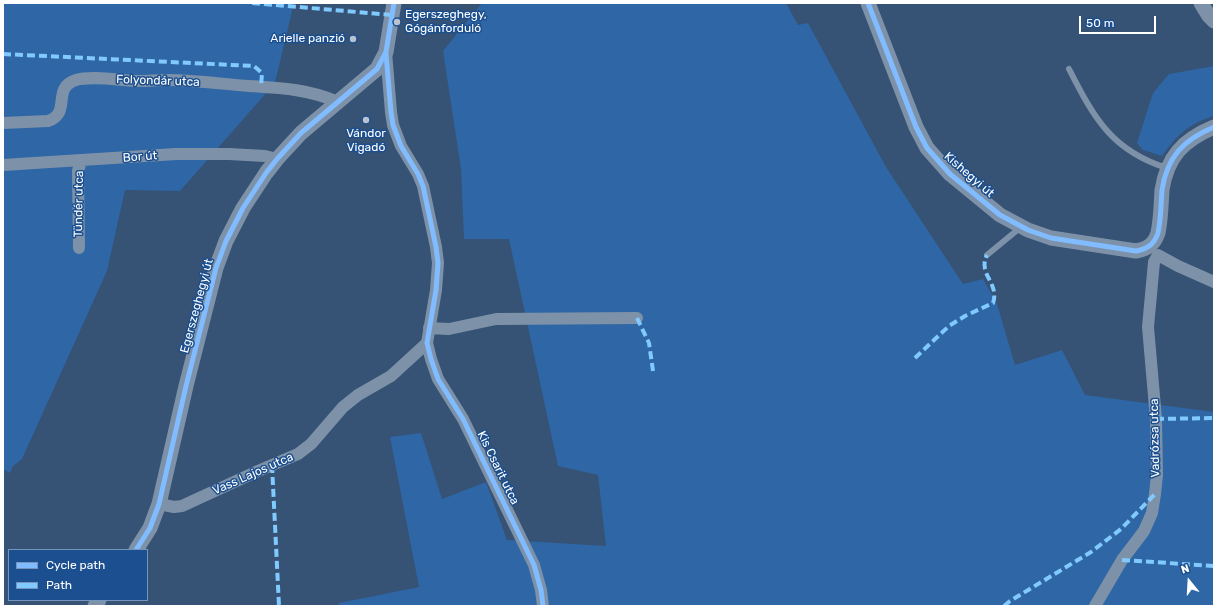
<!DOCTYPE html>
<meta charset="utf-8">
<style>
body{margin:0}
#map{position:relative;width:1217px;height:609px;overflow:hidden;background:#365274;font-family:Rubik,sans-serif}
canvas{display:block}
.frame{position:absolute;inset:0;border:4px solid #fff;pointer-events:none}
.legend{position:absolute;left:8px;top:549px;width:140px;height:52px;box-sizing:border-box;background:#1b4f8f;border:1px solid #7695bc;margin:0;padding:5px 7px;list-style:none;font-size:12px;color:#fff}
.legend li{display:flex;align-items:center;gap:8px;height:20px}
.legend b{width:20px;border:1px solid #7695bc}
.north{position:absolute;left:1169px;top:561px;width:40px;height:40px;-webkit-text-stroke:3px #1b4f8f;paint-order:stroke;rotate:342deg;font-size:11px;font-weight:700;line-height:16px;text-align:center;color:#fff}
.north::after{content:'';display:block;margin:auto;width:14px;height:18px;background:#fff;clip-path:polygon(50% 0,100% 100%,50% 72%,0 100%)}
.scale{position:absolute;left:1079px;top:16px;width:77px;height:18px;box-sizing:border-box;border:2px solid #fff;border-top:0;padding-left:5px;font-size:12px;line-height:14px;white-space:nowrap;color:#fff;-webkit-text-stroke:3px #1b4f8f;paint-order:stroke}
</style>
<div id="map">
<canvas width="1217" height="609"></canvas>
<div class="frame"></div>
<ul class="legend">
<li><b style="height:5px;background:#80bcff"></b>Cycle path</li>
<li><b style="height:5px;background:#80caff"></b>Path</li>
</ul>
<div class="north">N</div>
<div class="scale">50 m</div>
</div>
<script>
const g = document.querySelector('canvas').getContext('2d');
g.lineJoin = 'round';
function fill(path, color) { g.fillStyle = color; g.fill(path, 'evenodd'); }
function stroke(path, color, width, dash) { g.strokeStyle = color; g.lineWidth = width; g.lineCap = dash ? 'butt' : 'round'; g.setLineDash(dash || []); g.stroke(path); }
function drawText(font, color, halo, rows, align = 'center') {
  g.font = font + ' Rubik,sans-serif'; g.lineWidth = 3; g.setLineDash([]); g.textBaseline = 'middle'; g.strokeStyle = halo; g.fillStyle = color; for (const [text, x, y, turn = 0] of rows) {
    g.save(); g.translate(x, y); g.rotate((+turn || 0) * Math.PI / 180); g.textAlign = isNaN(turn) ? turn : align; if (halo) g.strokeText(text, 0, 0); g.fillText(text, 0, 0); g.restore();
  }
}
fill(new Path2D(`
 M 3,3 L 294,3 L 273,91 L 268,91 L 180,191 L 125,190 L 107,271 L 22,459 L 13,466 L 10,473 L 3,469 Z
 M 482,3 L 786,3 L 798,25 L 808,23 L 886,167 L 963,284 L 983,279 L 997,304 L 1015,365 L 1062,350 L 1085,395 L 1214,412 L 1214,606 L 339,606 L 339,603 L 419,587 L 390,437 L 421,433 L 442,499 L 486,482 L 507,540 L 606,546 L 598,475 L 558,466 L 509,239 L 464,239 L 461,169 L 443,51 Z
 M 1214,66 L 1214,116 C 1188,124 1177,135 1162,156 L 1143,150 L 1137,143 L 1153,93 L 1169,74 Z`), '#2f66a5');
stroke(new Path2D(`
 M 1069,69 C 1094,118 1112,151 1167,168
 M 987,255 L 1021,227`), '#7d92a8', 6);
stroke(new Path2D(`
 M 386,52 L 391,112 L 393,125 L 401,146 L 418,174 L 423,186 L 436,247 L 438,263 L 436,290 L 427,343 L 431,359 L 438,379 L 463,419 L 534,565 L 541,590 L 543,606
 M 3,123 L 48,121 C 72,113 51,88 76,80 C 92,75 123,81 140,81 C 149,81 158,80 167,80 C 194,80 222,84 249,86 C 281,88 308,89 338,102
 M 3,165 L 176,154 L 229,154 L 265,156 L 277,159
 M 79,248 L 78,171 L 81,161
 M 429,328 L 449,329 L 496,319 L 637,318
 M 159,504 L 174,507 L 182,506 L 258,471 L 298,454 L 311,444 L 343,407 L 358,395 L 391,376 L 427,343
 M 1095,606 L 1122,560 L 1144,531 L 1152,513 L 1155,494 L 1157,475 L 1156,419 L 1148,327 L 1154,262 L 1158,255 L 1178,266 L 1214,282`), '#7d92a8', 12);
stroke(new Path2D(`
 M 868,3 L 916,127 L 927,148 L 950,174 L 1000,215 L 1028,230 L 1051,238 L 1136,251 C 1147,249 1154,245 1158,233 C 1161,219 1161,205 1162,190 C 1167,157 1183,140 1214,127
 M 1201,3 L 1209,16 L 1214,21
 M 136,550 L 150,528 L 159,504 L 186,386 L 216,268 L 226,241 L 243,208 L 266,173 L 277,159 L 301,133 L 377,69 L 386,52 L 394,3
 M 95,606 L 99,600`), '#7d92a8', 15);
stroke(new Path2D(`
 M 252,3 L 392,15
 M 3,54 L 254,66 L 262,73 L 261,87
 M 637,318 L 649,343 L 653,371
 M 915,358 L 949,326 L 965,316 L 993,303 C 1000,283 977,274 987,255
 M 1156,419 L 1214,418
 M 272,465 L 279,606
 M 1122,560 L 1214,566
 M 1004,606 L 1010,601 L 1091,552 L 1121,529 L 1155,494`), '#80caff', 4, [8, 4]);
stroke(new Path2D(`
 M 868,3 L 916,127 L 927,148 L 950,174 L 1000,215 L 1028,230 L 1051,238 L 1136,251 C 1147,249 1154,245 1158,233 C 1161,219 1161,205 1162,190 C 1167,157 1183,140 1214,127
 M 386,54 L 391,112 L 393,125 L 401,146 L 418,174 L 423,186 L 436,247 L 438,263 L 436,290 L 427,343 L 431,359 L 438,379 L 463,419 L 534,565 L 541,590 L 543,606
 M 136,550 L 150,528 L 159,504 L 186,386 L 216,268 L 226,241 L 243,208 L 266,173 L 277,159 L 301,133 L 377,69 L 386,52 L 394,3`), '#80bcff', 5);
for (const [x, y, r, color] of [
 [397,22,4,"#b9c2ce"],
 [353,39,4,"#b9c2ce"],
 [366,120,4,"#b9c2ce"]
]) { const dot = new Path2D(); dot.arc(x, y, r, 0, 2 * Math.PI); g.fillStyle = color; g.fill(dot); stroke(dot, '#1b4f8f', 1.5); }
drawText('12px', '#fff', '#1b4f8f', [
 ["Egerszeghegy,",405,15],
 ["Gógánforduló",405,29],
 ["Arielle panzió",345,39,"right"],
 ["Vándor",366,134,"center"],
 ["Vigadó",366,148,"center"]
], 'left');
drawText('12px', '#fff', '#1b4f8f', [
 ["Folyondár utca",158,81,2],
 ["Bor út",140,157,-4],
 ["Kishegyi út",969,175,41],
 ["Tündér utca",79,204,-89],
 ["Egerszeghegyi út",197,306,-75],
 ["Vadrózsa utca",1155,438,-91],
 ["Kis Csarit utca",498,468,64],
 ["Vass Lajos utca",253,474,-24]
]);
</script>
